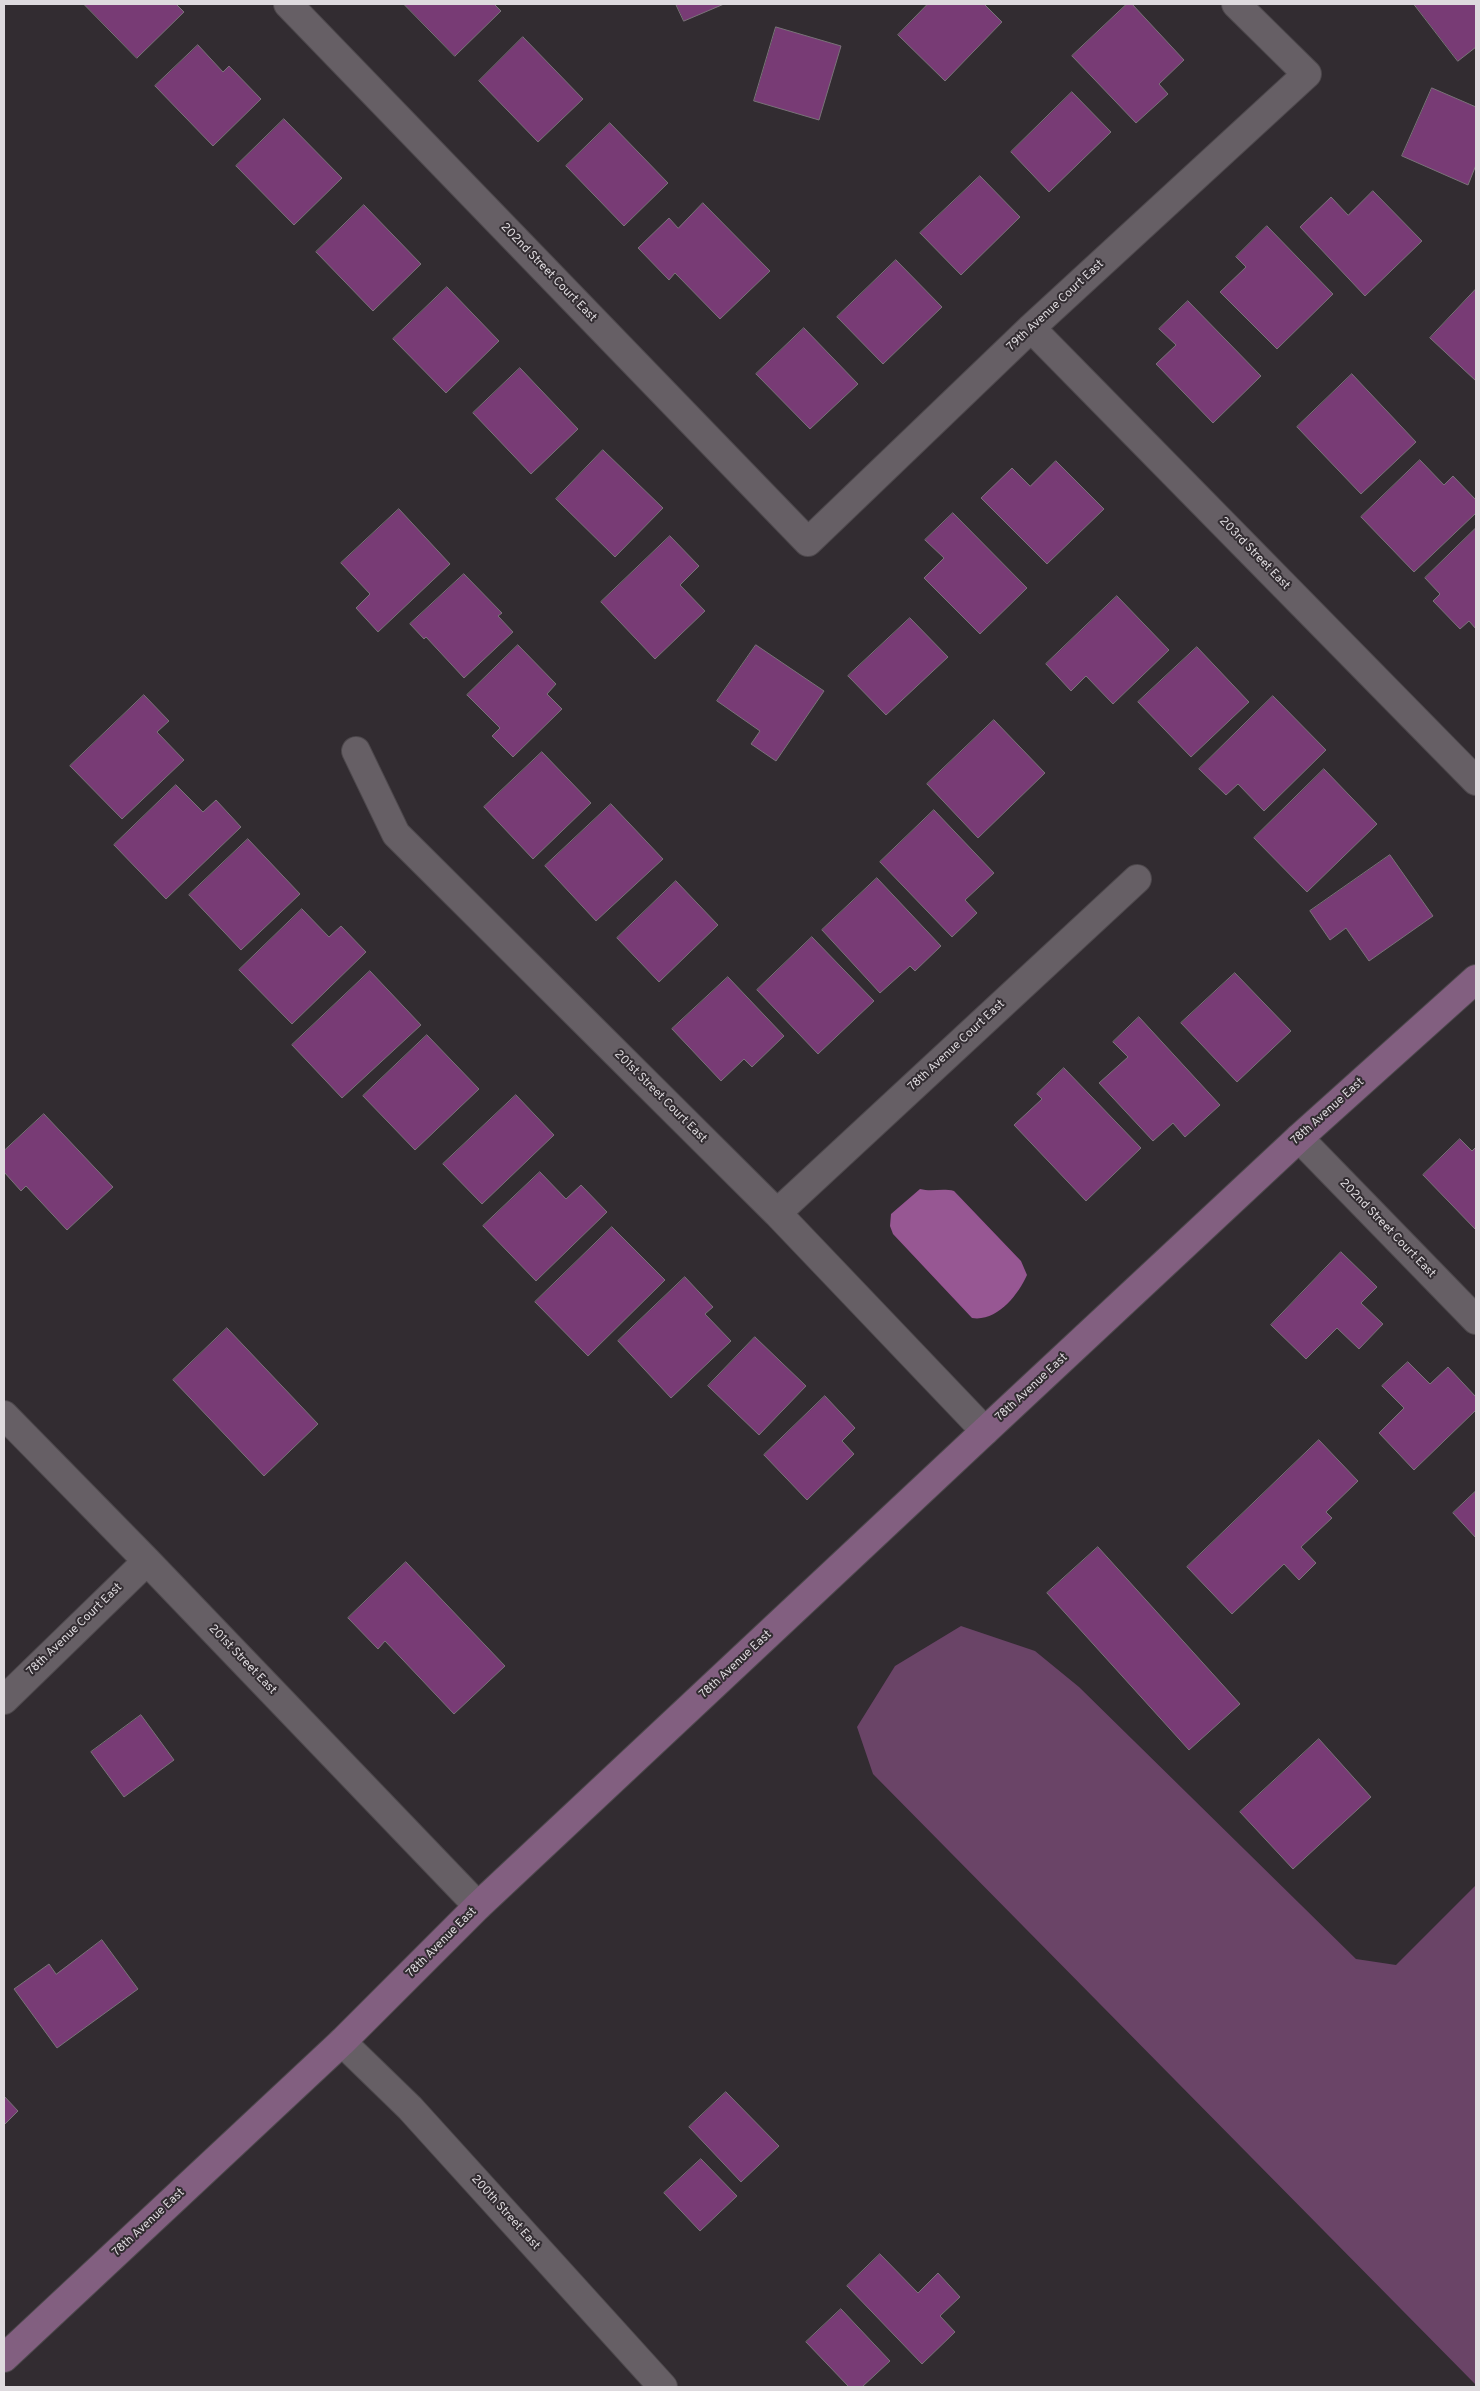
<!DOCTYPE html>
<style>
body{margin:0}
#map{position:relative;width:1480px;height:2391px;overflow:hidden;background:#322c31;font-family:Overpass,sans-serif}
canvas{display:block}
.frame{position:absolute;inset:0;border:5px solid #dedade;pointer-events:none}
</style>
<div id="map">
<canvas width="1480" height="2391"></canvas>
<div class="frame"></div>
</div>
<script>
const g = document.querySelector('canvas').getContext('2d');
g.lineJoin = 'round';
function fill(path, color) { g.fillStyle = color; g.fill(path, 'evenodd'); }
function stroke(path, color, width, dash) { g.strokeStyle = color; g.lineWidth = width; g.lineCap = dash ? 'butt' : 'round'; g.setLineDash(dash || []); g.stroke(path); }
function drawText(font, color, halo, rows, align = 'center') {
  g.font = font + ' Overpass,sans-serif'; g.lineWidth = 4; g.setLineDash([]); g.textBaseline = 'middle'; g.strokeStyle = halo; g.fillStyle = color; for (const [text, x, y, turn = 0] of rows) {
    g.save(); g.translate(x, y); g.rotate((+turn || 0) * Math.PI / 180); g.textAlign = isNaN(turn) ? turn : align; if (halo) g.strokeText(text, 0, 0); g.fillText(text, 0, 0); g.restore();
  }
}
fill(new Path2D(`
 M 961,1626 L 1035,1651 L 1079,1687 L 1356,1959 L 1396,1965 L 1476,1885 L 1476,2385 L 873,1774 L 857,1727 L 895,1666 Z`), '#6a4467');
fill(new Path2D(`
 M 920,1189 C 932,1192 942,1188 954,1191 L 1021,1261 L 1027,1275 C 1018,1295 997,1322 972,1318 L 893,1234 L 890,1226 L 891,1214 Z`), '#975793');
const building = new Path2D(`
 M 84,4 L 176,4 L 184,12 L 137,58 Z
 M 404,4 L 494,4 L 501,11 L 455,56 Z
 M 676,4 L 724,4 L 684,21 Z
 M 928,4 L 984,4 L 1002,22 L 945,81 L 898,35 Z
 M 1127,4 L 1132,4 L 1184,60 L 1159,84 L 1168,94 L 1136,123 L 1072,56 Z
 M 1414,4 L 1476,4 L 1476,47 L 1458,61 Z
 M 776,27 L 841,46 L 819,120 L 754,101 Z
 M 523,37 L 583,99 L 538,142 L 479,81 Z
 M 198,45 L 223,72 L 229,66 L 261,99 L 213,146 L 155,86 Z
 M 1432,88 L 1476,107 L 1476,165 L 1468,185 L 1402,156 Z
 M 1072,92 L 1111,132 L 1049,192 L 1011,152 Z
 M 284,119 L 342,178 L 294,225 L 236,166 Z
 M 610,123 L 668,183 L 624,226 L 566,166 Z
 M 980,176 L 1020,217 L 961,275 L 920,233 Z
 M 1373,191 L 1422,241 L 1365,296 L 1300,227 L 1331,197 L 1348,215 Z
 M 703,203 L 770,271 L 720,319 L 675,273 L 669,280 L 638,248 L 669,218 L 678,228 Z
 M 364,205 L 421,264 L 373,311 L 316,252 Z
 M 1267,226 L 1333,294 L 1277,349 L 1220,292 L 1246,267 L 1236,257 Z
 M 896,260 L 942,307 L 883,364 L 837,317 Z
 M 447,287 L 499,341 L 446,393 L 393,339 Z
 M 1476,289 L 1476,381 L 1430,338 Z
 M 1188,301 L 1261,376 L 1213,423 L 1156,364 L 1176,345 L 1159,329 Z
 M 804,328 L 858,384 L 810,429 L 756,374 Z
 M 520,368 L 578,429 L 531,474 L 473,413 Z
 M 1352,374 L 1416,442 L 1361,494 L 1297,427 Z
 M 603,450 L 663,508 L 615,557 L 556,499 Z
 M 1420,460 L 1444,485 L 1453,476 L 1476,500 L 1476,513 L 1414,572 L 1361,517 Z
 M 1056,461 L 1104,509 L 1047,564 L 981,498 L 1012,468 L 1030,486 Z
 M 399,509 L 450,564 L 378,632 L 356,608 L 370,594 L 341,563 Z
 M 953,513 L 1027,588 L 980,634 L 924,578 L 944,558 L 925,540 Z
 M 1476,528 L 1476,629 L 1469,621 L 1460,629 L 1433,601 L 1440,594 L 1425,578 Z
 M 670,536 L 699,566 L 680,585 L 705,611 L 655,659 L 601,602 Z
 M 464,574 L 502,613 L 498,616 L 513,632 L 464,678 L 426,637 L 424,639 L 410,624 Z
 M 1117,596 L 1169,650 L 1113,704 L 1086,676 L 1071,691 L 1046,664 Z
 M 910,618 L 948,657 L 886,715 L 848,676 Z
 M 518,645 L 556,684 L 547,694 L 562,709 L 513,757 L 492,736 L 500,728 L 467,695 Z
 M 756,645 L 824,691 L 776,761 L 751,744 L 760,731 L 717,701 Z
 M 1197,647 L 1249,702 L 1191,757 L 1138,702 Z
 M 144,695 L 169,721 L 157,732 L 184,760 L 122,819 L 70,766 Z
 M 1273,696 L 1326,750 L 1264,811 L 1238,784 L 1226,795 L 1199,769 Z
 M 994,720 L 1045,773 L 978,838 L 927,784 Z
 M 542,752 L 591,803 L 533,859 L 484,807 Z
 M 1324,769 L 1377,824 L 1307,892 L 1254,838 Z
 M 176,785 L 203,812 L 216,800 L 241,827 L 166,899 L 114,845 Z
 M 611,804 L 663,859 L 596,921 L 545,866 Z
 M 934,810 L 994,873 L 965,900 L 977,913 L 952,937 L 880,862 Z
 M 248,839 L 300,894 L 241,950 L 189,895 Z
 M 1390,855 L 1433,916 L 1369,961 L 1346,928 L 1330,940 L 1310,911 Z
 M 877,878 L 941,946 L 915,971 L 910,966 L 880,993 L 822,930 Z
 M 676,881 L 718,925 L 659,982 L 617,938 Z
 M 302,909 L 329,937 L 341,926 L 366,952 L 292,1024 L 239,970 Z
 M 812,937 L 874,1001 L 818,1054 L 757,990 Z
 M 370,971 L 421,1025 L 342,1098 L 292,1045 Z
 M 1235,973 L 1291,1031 L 1237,1082 L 1181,1023 Z
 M 728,977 L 784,1036 L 752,1067 L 744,1059 L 721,1081 L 672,1029 Z
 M 1139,1017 L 1220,1105 L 1185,1137 L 1173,1123 L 1153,1141 L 1099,1083 L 1128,1057 L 1113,1042 Z
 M 427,1035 L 479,1089 L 415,1150 L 363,1096 Z
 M 1064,1068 L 1141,1148 L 1086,1201 L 1014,1125 L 1042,1099 L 1037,1094 Z
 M 516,1095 L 554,1135 L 482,1204 L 443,1164 Z
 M 44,1114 L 113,1187 L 67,1230 L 26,1186 L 21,1191 L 4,1172 L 4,1151 Z
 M 1460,1139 L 1472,1151 L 1476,1147 L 1476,1230 L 1423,1175 Z
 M 540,1172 L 566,1199 L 581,1185 L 607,1212 L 536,1281 L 483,1226 Z
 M 612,1227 L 665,1280 L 588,1356 L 535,1302 Z
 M 1341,1252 L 1377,1287 L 1361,1303 L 1383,1324 L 1359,1349 L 1337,1328 L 1306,1359 L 1271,1325 Z
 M 685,1277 L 713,1307 L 705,1314 L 731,1341 L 671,1398 L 618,1341 Z
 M 227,1328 L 318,1424 L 264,1476 L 173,1380 Z
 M 755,1337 L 806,1386 L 759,1435 L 708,1386 Z
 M 1408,1362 L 1430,1384 L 1448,1367 L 1476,1397 L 1476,1410 L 1414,1470 L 1379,1433 L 1404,1408 L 1382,1386 Z
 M 825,1396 L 855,1428 L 842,1441 L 854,1454 L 807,1500 L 764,1455 Z
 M 1319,1440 L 1358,1481 L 1326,1512 L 1332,1518 L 1301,1547 L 1316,1563 L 1299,1580 L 1284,1564 L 1232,1614 L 1187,1567 Z
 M 1476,1491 L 1476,1538 L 1453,1513 Z
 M 1098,1547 L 1240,1704 L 1189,1750 L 1047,1593 Z
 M 406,1562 L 505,1666 L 454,1714 L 385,1641 L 378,1649 L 348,1618 Z
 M 141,1715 L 174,1760 L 124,1797 L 91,1752 Z
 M 1319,1739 L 1371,1797 L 1293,1869 L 1240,1812 Z
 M 102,1940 L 138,1989 L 57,2048 L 14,1989 L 49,1964 L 56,1974 Z
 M 726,2092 L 779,2146 L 741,2182 L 689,2127 Z
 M 4,2096 L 18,2111 L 4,2125 Z
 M 701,2159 L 737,2196 L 700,2231 L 664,2193 Z
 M 880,2254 L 918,2293 L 938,2273 L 960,2297 L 940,2316 L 955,2332 L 922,2364 L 847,2286 Z
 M 841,2309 L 890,2361 L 862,2387 L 849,2387 L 806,2342 Z`);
fill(building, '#783b75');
stroke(building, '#7a7379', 1);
const street = new Path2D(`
 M 288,4 L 808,542 L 1031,328 L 1307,74 L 1236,4
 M 1031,328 L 1476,781
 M 356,751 L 396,834 L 777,1213 L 985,1431
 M 1299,1138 L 1476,1320
 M 777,1213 L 1137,879
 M 4,1415 L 147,1561 L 478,1906
 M 4,1700 L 147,1561
 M 342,2042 L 410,2108 L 663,2387`);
const secondary = new Path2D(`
 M 4,2358 L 342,2042 L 478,1906 L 985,1431 L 1299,1138 L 1476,979`);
stroke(street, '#4d484c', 30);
stroke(secondary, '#4d484c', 30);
stroke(street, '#665f65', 28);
stroke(secondary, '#825f80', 28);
drawText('12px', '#dedade', '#322c31', [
 ["202nd Street Court East",548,273,46],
 ["79th Avenue Court East",1056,306,-43],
 ["203rd Street East",1254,554,46],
 ["78th Avenue Court East",957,1046,-43],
 ["201st Street Court East",660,1097,45],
 ["78th Avenue East",1328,1112,-42],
 ["202nd Street Court East",1387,1229,46],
 ["78th Avenue East",1032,1388,-43],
 ["78th Avenue Court East",75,1630,-44],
 ["201st Street East",242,1660,46],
 ["78th Avenue East",736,1665,-43],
 ["78th Avenue East",442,1943,-45],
 ["200th Street East",505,2213,48],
 ["78th Avenue East",149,2223,-43]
]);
</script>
